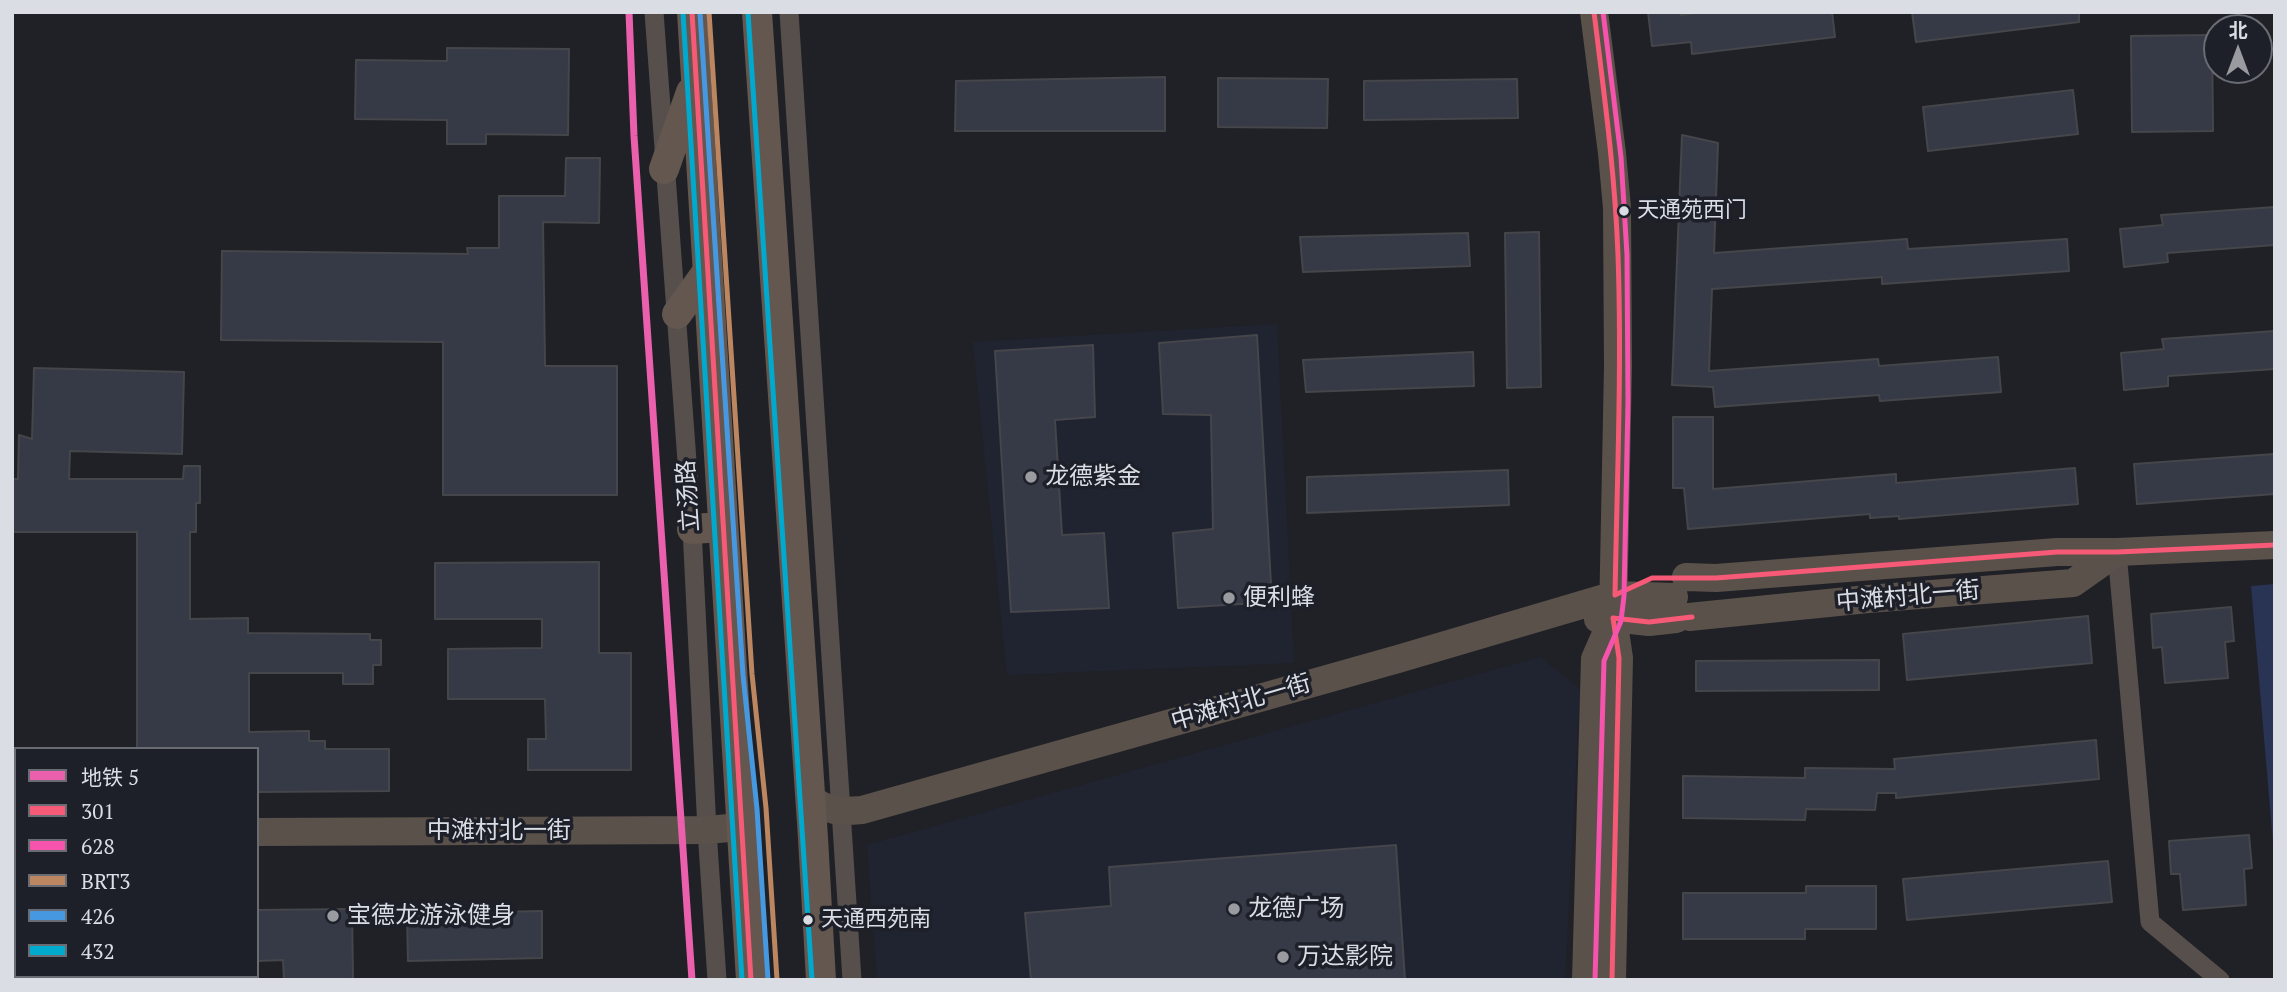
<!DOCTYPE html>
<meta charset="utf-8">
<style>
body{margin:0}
#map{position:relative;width:2287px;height:992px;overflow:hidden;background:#202126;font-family:"PT Serif","Noto Sans SC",serif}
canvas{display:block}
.frame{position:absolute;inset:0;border:14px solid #dadde3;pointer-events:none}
.legend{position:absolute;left:14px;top:747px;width:245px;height:231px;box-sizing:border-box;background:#1d2029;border:2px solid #696c73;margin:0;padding:9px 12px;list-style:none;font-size:21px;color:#dadde3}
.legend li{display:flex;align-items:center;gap:14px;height:35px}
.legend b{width:35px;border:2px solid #696c73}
.north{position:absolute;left:2203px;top:14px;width:70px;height:70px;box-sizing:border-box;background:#1d2029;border:2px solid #696c73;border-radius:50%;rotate:0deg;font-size:19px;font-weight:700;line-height:28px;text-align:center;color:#dadde3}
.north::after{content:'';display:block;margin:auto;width:24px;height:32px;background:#999ba1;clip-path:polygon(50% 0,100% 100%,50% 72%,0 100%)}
</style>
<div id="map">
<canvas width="2287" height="992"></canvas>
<div class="frame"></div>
<ul class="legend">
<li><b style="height:9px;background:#eb60ac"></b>地铁 5</li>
<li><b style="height:9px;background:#f75a77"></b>301</li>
<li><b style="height:9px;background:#f653ac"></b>628</li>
<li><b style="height:9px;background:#bb8660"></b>BRT3</li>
<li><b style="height:9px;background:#4699e1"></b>426</li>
<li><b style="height:9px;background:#00a9ce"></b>432</li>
</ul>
<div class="north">北</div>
</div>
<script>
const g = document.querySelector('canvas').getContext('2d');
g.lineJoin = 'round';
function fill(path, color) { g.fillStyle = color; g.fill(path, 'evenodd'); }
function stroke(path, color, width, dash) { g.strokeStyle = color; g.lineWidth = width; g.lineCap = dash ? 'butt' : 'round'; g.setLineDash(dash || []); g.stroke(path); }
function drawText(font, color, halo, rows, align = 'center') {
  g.font = font + ' "PT Serif","Noto Sans SC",serif'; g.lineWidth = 7; g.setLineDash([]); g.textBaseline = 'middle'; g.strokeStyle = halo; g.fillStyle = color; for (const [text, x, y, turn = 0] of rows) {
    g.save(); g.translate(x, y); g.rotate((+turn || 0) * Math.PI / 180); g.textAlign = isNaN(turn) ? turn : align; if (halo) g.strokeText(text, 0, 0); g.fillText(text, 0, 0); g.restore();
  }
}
fill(new Path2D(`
 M 1277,324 L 1294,663 L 1007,675 L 973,342 Z
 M 1540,657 L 1580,689 L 1565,980 L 877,980 L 867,845 Z`), '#202431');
fill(new Path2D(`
 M 2275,584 L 2275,866 L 2251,586 Z`), '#293354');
const building = new Path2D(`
 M 1648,12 L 1681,12 L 1681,15 L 1704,12 L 1832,12 L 1835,37 L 1692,54 L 1691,42 L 1652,46 Z
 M 1912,12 L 2079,12 L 2079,22 L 1916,42 Z
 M 2212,35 L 2213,131 L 2132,132 L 2131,36 Z
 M 447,48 L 569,49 L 568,135 L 486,134 L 486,144 L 447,144 L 447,120 L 355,119 L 356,60 L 447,61 Z
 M 1165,77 L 1165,131 L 955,131 L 956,81 Z
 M 1218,78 L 1328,79 L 1327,128 L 1218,127 Z
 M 1517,79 L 1518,118 L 1364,120 L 1364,81 Z
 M 2073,90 L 2078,134 L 1928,151 L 1923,107 Z
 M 1682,135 L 1718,143 L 1714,253 L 1907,239 L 1908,249 L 2067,239 L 2069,271 L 1882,284 L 1882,277 L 1712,289 L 1709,371 L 1878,359 L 1879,366 L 1998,357 L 2001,392 L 1880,401 L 1879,395 L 1715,407 L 1713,387 L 1672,385 Z
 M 566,158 L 600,158 L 599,223 L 543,222 L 545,366 L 617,366 L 617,495 L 443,495 L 443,342 L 221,340 L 222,251 L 468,254 L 467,248 L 499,248 L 499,196 L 565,196 Z
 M 2275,207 L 2275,245 L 2167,253 L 2168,262 L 2124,267 L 2120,229 L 2163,225 L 2161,215 Z
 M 1539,232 L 1541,387 L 1507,388 L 1505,233 Z
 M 1468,233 L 1470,266 L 1303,272 L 1300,237 Z
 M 2275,331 L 2275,369 L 2168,376 L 2168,386 L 2124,390 L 2121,353 L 2164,349 L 2162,339 Z
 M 1257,335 L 1272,602 L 1178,608 L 1173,533 L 1213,529 L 1211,415 L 1163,414 L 1159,343 Z
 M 1093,345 L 1095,417 L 1055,420 L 1062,535 L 1104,533 L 1109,608 L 1011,612 L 995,351 Z
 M 1473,352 L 1474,386 L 1306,392 L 1303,360 Z
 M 34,368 L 184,372 L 182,454 L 70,451 L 69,479 L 183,479 L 184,466 L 200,466 L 200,503 L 196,503 L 196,532 L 190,532 L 190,619 L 248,618 L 248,633 L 370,634 L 370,640 L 381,640 L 381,665 L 373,665 L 373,684 L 343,684 L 343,673 L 249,673 L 249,732 L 309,731 L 309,741 L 325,741 L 325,749 L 389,749 L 389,791 L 257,792 L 257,749 L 137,749 L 137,532 L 12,532 L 12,479 L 18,479 L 19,435 L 32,439 Z
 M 1673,417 L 1713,417 L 1713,489 L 1896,474 L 1896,483 L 2075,468 L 2078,504 L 1899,519 L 1899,516 L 1870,518 L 1870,514 L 1688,529 L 1684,488 L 1673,488 Z
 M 2275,454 L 2275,494 L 2137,504 L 2134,464 Z
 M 1508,470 L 1509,505 L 1307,513 L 1307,477 Z
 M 599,562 L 599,653 L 631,653 L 631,770 L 528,770 L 528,739 L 546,739 L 545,699 L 448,699 L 448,649 L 542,648 L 542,619 L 435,619 L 435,563 Z
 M 2231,607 L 2234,641 L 2225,642 L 2228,678 L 2165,683 L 2162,647 L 2153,648 L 2151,614 Z
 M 2088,616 L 2092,663 L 1907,680 L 1903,634 Z
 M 1879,660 L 1879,690 L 1696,691 L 1696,661 Z
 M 2096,740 L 2099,779 L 1896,798 L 1896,793 L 1877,793 L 1875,810 L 1806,809 L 1805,820 L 1683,818 L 1683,776 L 1805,778 L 1805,768 L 1895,769 L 1894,759 Z
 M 2249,835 L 2252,868 L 2244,869 L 2246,905 L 2183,910 L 2180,874 L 2171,874 L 2169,841 Z
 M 1396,845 L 1405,980 L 1031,980 L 1025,913 L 1111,906 L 1109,867 Z
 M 2108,861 L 2112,902 L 1907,920 L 1903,879 Z
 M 1806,886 L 1876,886 L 1876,929 L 1805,929 L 1805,939 L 1683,939 L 1683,893 L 1806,893 Z
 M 352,909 L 353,980 L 284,980 L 283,960 L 257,961 L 257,910 Z
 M 542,911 L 542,958 L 408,961 L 407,914 Z`);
fill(building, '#363946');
stroke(building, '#45464a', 2);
stroke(new Path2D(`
 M 654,12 L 692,529 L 707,830 L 717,980
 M 789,12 L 852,980
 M 2117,552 L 2150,922 L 2220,980`), '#574f4c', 19);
stroke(new Path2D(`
 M 1594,12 L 1612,153 L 1617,208 L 1618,366 L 1613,618 L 1619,658 L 1612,980
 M 1686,577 L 1716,578 L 2057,552 L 2117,552 L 2275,545
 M 1689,617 L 1868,599 L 2073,583 L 2117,552
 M 1598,619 L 1613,618 L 1649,622 L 1676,619
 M 811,799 C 830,812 839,812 862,810 L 1398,659 L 1615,595 L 1674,597
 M 257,832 L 707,830 L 740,827
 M 12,833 L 16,833
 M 1586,980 L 1595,659 L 1613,618`), '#5b514b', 28);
stroke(new Path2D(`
 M 692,12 L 751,980
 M 757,12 L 813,838 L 821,980
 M 664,169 L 691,92
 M 677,314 L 707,272
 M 692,529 L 722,527`), '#635750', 30);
stroke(new Path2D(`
 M 692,12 L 751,980
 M 1594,12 C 1604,93 1615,173 1618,255 C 1622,368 1617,482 1615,595 L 1652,578 L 1716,578 L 2057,552 L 2117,552 L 2275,545
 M 1612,980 L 1619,658 L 1613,618 L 1649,622 L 1692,617`), '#f75a77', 5);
stroke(new Path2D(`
 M 1595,980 L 1604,661 L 1621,621 L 1624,596 L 1628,401 L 1627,255 L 1621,157 L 1603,12`), '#f653ac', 5);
stroke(new Path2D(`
 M 709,12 L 752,674 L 766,808 L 777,980`), '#bb8660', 5);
stroke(new Path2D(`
 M 700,13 L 743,675 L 757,809 L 768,980`), '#4699e1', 5);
stroke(new Path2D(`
 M 683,13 L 742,980
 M 748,13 L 812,980`), '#00a9ce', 5);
stroke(new Path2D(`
 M 629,12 L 634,136 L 692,980`), '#eb60ac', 7);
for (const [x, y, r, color] of [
 [1624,211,6,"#dadde3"],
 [1031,477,7,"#999ba1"],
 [1229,598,7,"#999ba1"],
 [1234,909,7,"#999ba1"],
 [333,916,7,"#999ba1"],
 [808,920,6,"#dadde3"],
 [1283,957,7,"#999ba1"]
]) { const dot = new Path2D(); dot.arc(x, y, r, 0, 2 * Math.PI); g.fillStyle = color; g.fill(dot); stroke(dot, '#1d2029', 2.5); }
drawText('22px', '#dadde3', '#1d2029', [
 ["天通苑西门",1637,211],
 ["天通西苑南",821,920]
], 'left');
drawText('24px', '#dadde3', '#1d2029', [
 ["龙德紫金",1045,477],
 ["便利蜂",1243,598],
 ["龙德广场",1248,909],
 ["宝德龙游泳健身",347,916],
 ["万达影院",1297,957]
], 'left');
drawText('24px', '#dadde3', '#1d2029', [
 ["立汤路",689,496,-94],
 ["中滩村北一街",1908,597,-5],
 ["中滩村北一街",1241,703,-16],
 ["中滩村北一街",499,831]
]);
</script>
